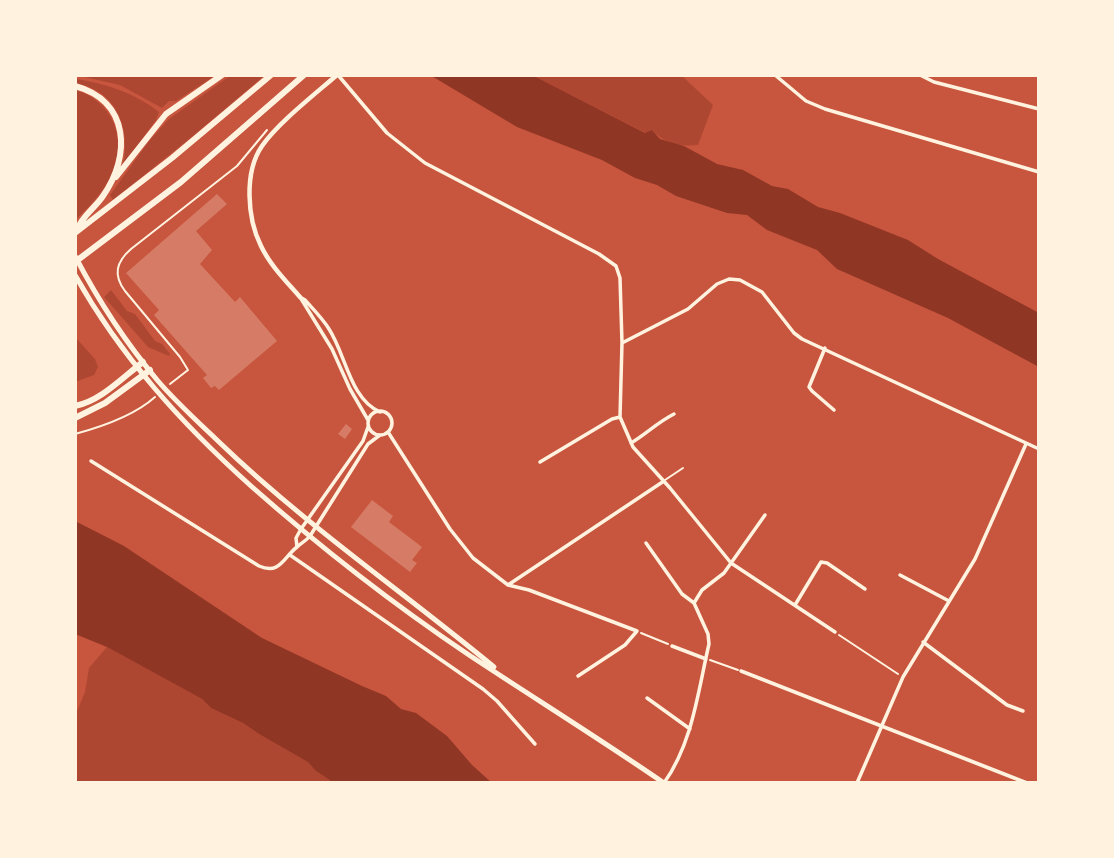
<!DOCTYPE html>
<style>
body{margin:0}
#map{position:relative;width:1114px;height:858px;overflow:hidden;background:#c8553d;font-family:"Noto Sans",sans-serif}
canvas{display:block}
.frame{position:absolute;inset:0;border:77px solid #fff3e0;pointer-events:none}
</style>
<div id="map">
<canvas width="1114" height="858"></canvas>
<div class="frame"></div>
</div>
<script>
const g = document.querySelector('canvas').getContext('2d');
g.lineJoin = 'round';
function fill(path, color) { g.fillStyle = color; g.fill(path, 'evenodd'); }
function stroke(path, color, width, dash) { g.strokeStyle = color; g.lineWidth = width; g.lineCap = dash ? 'butt' : 'round'; g.setLineDash(dash || []); g.stroke(path); }
fill(new Path2D(`
 M 76,75 L 216,75 L 176,101 L 169,101 L 162,108 L 120,85 Z
 M 231,75 L 265,75 L 194,135 L 113,200 L 110,195 L 149,141 L 169,119 Z
 M 532,75 L 681,75 L 713,105 L 698,145 C 680,147 664,143 652,130 L 646,133 Z
 M 75,79 C 105,83 135,93 159,112 L 156,120 L 123,165 C 131,127 116,90 75,83 Z
 M 75,90 C 112,100 128,139 112,173 C 104,192 90,206 75,220 Z
 M 111,290 L 127,311 L 135,314 L 155,341 L 162,344 L 170,354 L 169,356 L 148,347 L 104,297 Z
 M 75,337 L 95,359 L 98,367 L 94,375 L 75,382 Z
 M 107,647 L 202,699 L 211,708 L 243,723 L 259,734 L 309,762 L 316,771 L 334,783 L 75,783 L 75,716 L 85,692 L 89,668 Z`), '#ae4732');
fill(new Path2D(`
 M 430,75 L 532,75 L 645,133 L 652,130 L 660,139 L 684,146 L 717,164 L 743,170 L 772,186 L 788,189 L 818,207 L 840,213 L 908,240 L 938,259 L 1039,313 L 1039,367 L 948,318 L 837,269 L 817,250 L 767,230 L 747,215 L 727,213 L 676,196 L 657,185 L 635,178 L 602,160 L 517,127 Z
 M 75,521 L 124,546 L 262,638 L 362,686 L 386,696 L 401,709 L 416,713 L 447,736 L 472,765 L 492,783 L 334,783 L 316,771 L 308,762 L 259,734 L 243,723 L 211,708 L 202,699 L 107,647 L 75,634 Z`), '#8f3625');
fill(new Path2D(`
 M 217,194 L 227,204 L 196,231 L 212,250 L 200,264 L 235,302 L 240,297 L 277,341 L 219,390 L 215,386 L 211,388 L 203,378 L 207,375 L 154,315 L 159,310 L 126,273 Z
 M 346,424 L 352,429 L 345,439 L 338,434 Z
 M 372,500 L 393,516 L 389,522 L 422,547 L 412,560 L 417,563 L 410,572 L 351,527 Z`), '#d67c66');
stroke(new Path2D(`
 M 170,384 L 188,370 L 180,357 L 125,291 C 113,275 116,262 131,249 L 237,166 L 267,130
 M 75,434 C 101,427 135,415 155,397
 M 641,633 L 668,644
 M 839,635 L 898,674
 M 710,660 L 738,670`), '#fff3e0', 2);
stroke(new Path2D(`
 M 665,480 L 683,468`), '#fff3e0', 2);
stroke(new Path2D(`
 M 338,75 L 387,133 L 425,163 L 599,254 L 616,266 L 620,278 L 622,343 L 620,417 L 633,447 L 670,488 L 731,563 L 835,632
 M 775,75 L 806,101 L 825,109 L 1039,172
 M 920,75 L 934,82 L 1039,109
 M 300,297 L 305,300 C 313,309 323,319 329,329 C 346,355 350,399 380,412
 M 300,297 L 332,349 L 350,389 L 368,420
 M 622,343 L 688,309 L 717,284 L 729,279 L 740,280 L 762,292 L 794,333 L 802,339 L 1039,449
 M 825,348 L 809,387 L 812,391 L 834,410
 M368 423a12 12 0 1 1 24 0a12 12 0 1 1-24 0Z
 M 388,432 L 450,529 L 473,558 L 508,585 L 529,590 L 637,631 L 625,645 L 578,676
 M 631,443 C 646,434 658,422 674,414
 M 91,461 L 259,566 C 280,575 283,558 297,547 C 301,543 306,541 310,536 L 368,444 L 380,435
 M 540,462 L 612,419 L 620,417
 M 646,543 L 682,594 L 694,603 L 708,634 L 709,644 C 698,691 693,742 664,783
 M 297,547 L 296,538 L 301,529 L 363,441 L 368,427
 M 290,555 L 483,689 L 497,701 L 535,744
 M 900,575 L 949,601
 M 508,585 L 664,481
 M 694,603 L 702,590 L 724,573 L 765,515
 M 795,605 L 821,562 L 827,563 L 865,589
 M 923,642 L 1007,705 L 1023,711
 M 672,646 L 706,659
 M 741,671 L 1027,783
 M 647,698 L 690,729
 M 857,783 L 903,677 L 975,559 L 1026,444`), '#fff3e0', 3.5);
stroke(new Path2D(`
 M 300,297 C 286,281 270,265 261,246 C 247,218 244,172 262,146 C 278,123 315,94 337,75`), '#fff3e0', 4.5);
stroke(new Path2D(`
 M 75,256 C 98,300 126,343 158,381 C 176,402 197,421 218,441 C 304,524 402,591 494,667
 M 75,275 C 121,357 182,424 251,486 C 320,547 393,604 469,655 C 534,698 600,739 664,783`), '#fff3e0', 5);
stroke(new Path2D(`
 M 75,86 C 130,101 131,156 103,196 C 95,208 81,217 77,230
 M 116,177 L 166,114 L 222,75
 M 75,233 L 172,158 L 271,75
 M 75,262 L 181,182 L 304,75
 M 75,406 C 101,401 123,377 143,362
 M 75,418 L 105,403 L 150,370`), '#fff3e0', 6);
</script>
